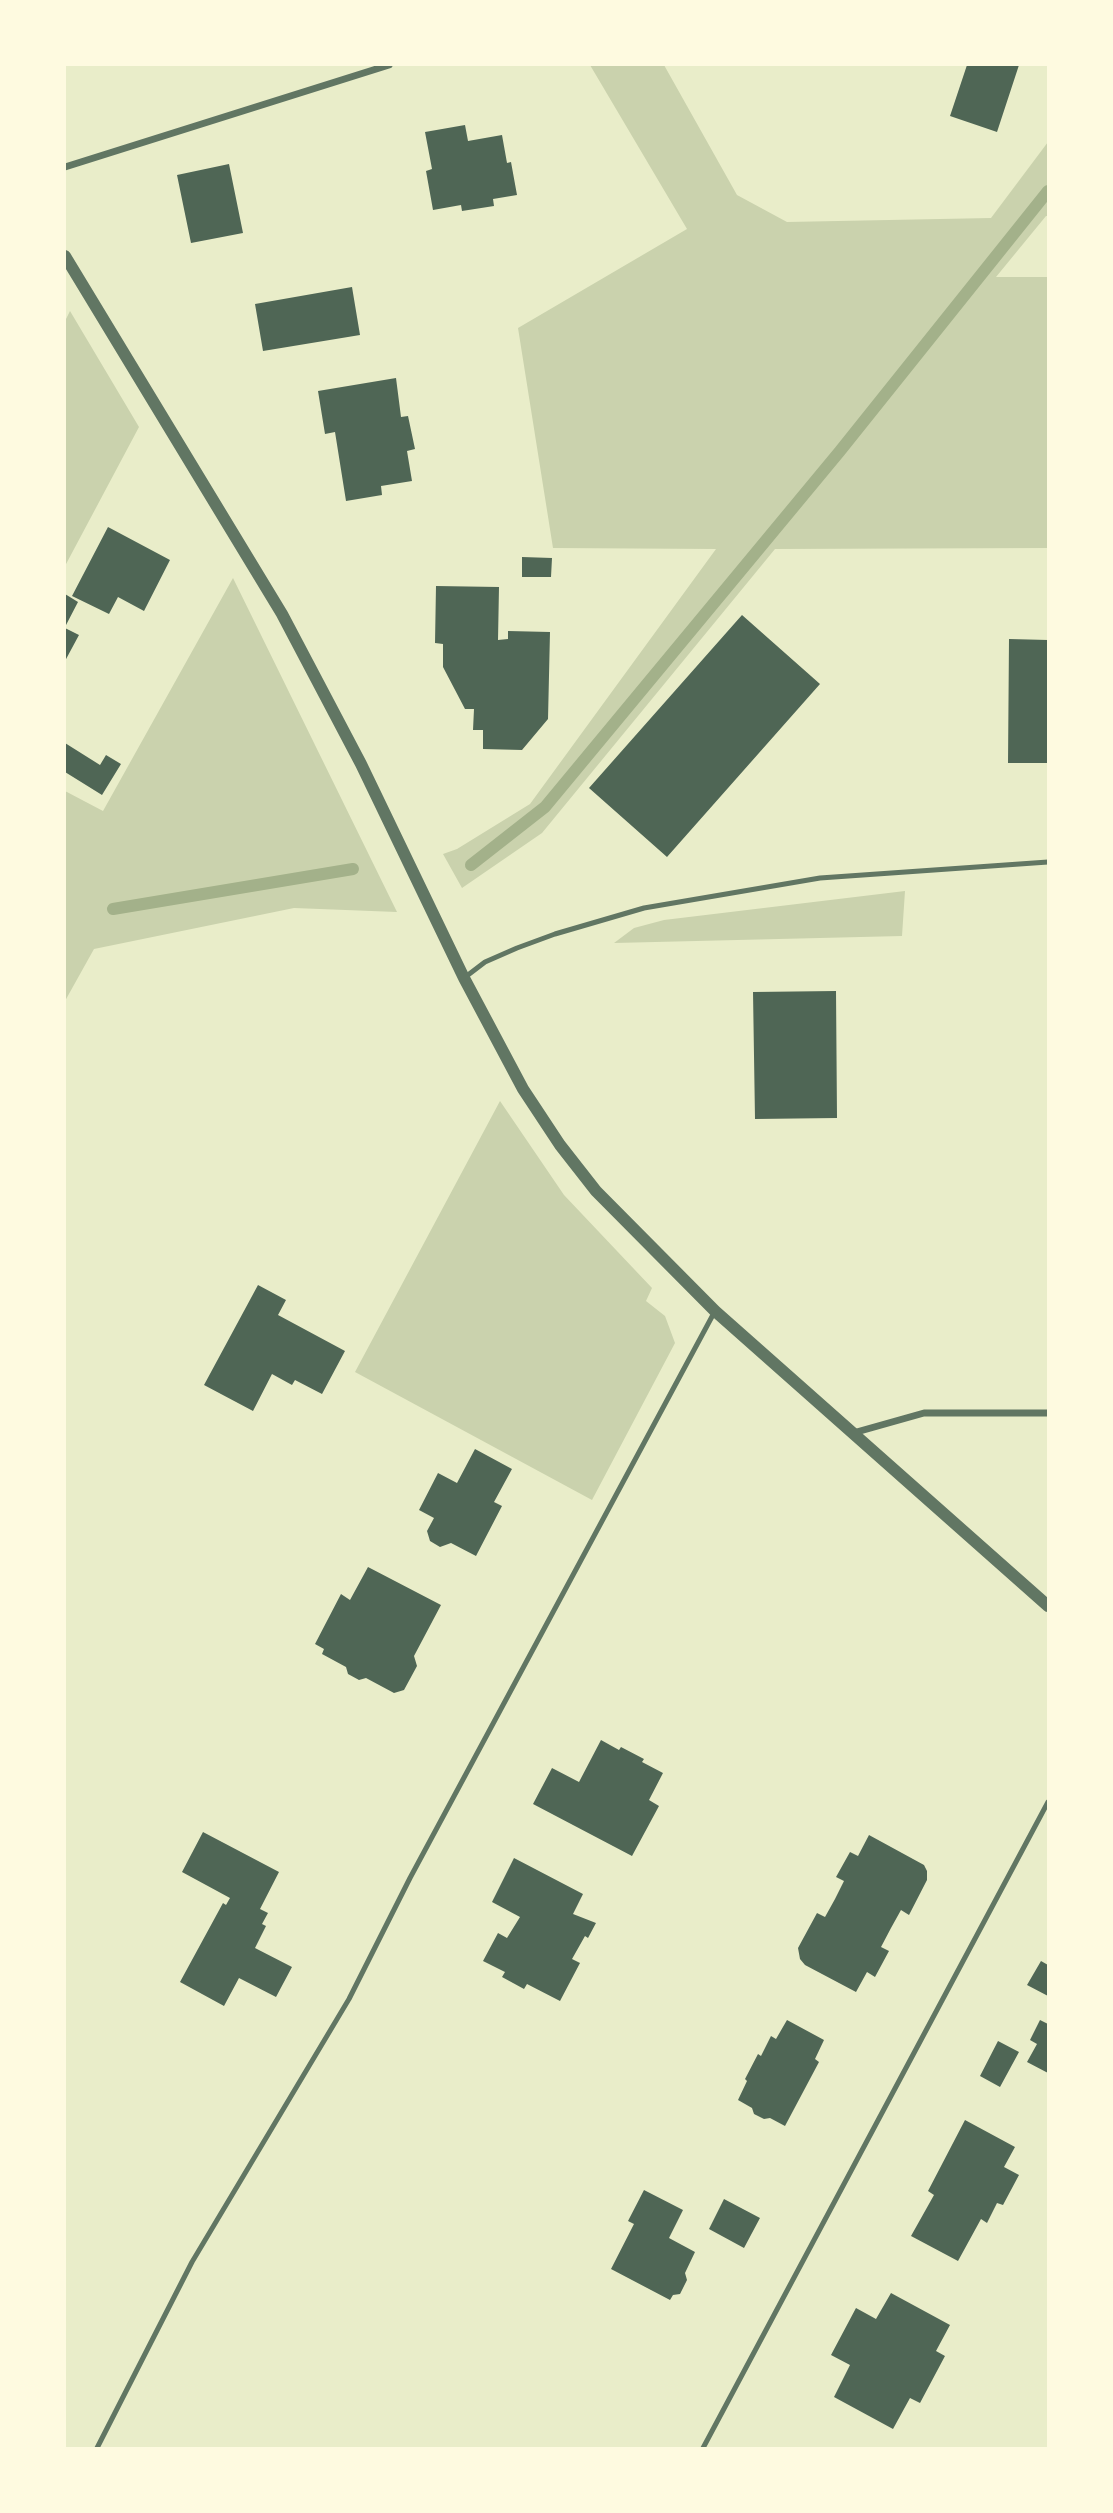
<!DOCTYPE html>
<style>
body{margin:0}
#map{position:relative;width:1113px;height:2513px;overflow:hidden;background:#e9edc9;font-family:Signika,sans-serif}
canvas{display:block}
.frame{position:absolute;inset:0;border:66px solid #fefae0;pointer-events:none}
</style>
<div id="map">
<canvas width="1113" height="2513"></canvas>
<div class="frame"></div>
</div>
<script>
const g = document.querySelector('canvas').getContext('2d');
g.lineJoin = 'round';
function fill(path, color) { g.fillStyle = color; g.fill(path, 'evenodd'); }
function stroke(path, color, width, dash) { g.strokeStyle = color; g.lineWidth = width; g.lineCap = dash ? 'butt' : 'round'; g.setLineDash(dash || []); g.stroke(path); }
fill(new Path2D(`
 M 590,65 L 664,65 L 737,195 L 787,222 L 991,218 L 1048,142 L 1048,216 L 1046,216 L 996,277 L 1048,277 L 1048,548 L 775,549 L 542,833 L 462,888 L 443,854 L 457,849 L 530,804 L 716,549 L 553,548 L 518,328 L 687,229 Z
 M 70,311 L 139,427 L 65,566 L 65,321 Z
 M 233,578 L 397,912 L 294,908 L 94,949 L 65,1001 L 65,791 L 103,811 Z
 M 905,891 L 902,936 L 614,943 L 634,928 L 664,920 Z
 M 500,1101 L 564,1195 L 652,1288 L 646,1301 L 665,1316 L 675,1343 L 592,1500 L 355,1372 Z`), '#cad2ad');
stroke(new Path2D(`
 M 471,865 L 545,807 L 840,451 L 1048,191
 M 113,909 L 353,869`), '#a3b18a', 12);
fill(new Path2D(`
 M 967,65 L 1019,65 L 997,132 L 950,116 Z
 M 465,125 L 468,141 L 502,135 L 507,163 L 511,162 L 517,195 L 493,199 L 494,206 L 462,211 L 461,205 L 433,210 L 426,171 L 432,169 L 425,132 Z
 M 229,164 L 243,233 L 191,243 L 177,175 Z
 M 352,287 L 360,335 L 263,351 L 255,304 Z
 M 396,378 L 401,417 L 408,416 L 415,449 L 407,451 L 412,481 L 381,486 L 382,495 L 346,501 L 335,432 L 325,434 L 318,391 Z
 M 108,527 L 170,560 L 144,611 L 118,597 L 109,614 L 72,596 Z
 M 522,557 L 552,558 L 551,577 L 522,577 Z
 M 436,586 L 499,587 L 498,640 L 508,639 L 508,631 L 550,632 L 548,719 L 522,750 L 483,749 L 483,730 L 473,730 L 474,709 L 465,709 L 443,667 L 443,644 L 435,643 Z
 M 65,594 L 78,602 L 65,627 Z
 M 742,615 L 820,684 L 667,857 L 589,788 Z
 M 65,628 L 79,635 L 65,661 Z
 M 1009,639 L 1048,640 L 1048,763 L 1008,763 Z
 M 65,743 L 100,765 L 106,755 L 121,764 L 102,795 L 65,772 Z
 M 836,991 L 837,1118 L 755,1119 L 753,992 Z
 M 258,1285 L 286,1300 L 278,1315 L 345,1351 L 322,1394 L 295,1380 L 292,1385 L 272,1374 L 253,1411 L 204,1385 Z
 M 475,1449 L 512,1469 L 494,1502 L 502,1506 L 476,1556 L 451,1543 L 440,1547 L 430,1541 L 427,1531 L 434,1518 L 419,1510 L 438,1473 L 457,1483 Z
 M 368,1567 L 441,1605 L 414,1656 L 417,1666 L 404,1690 L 394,1693 L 366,1678 L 359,1680 L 348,1674 L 346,1667 L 322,1654 L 324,1649 L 315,1644 L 341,1594 L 350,1600 Z
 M 601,1740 L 619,1750 L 621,1747 L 644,1759 L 642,1762 L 663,1773 L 649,1800 L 659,1806 L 632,1856 L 533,1804 L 552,1768 L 579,1782 Z
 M 203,1832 L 279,1872 L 260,1909 L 268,1913 L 262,1924 L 266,1926 L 255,1948 L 292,1967 L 276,1997 L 239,1978 L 224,2006 L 180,1982 L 223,1903 L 226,1905 L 230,1898 L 182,1872 Z
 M 869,1835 L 924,1865 L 927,1871 L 927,1880 L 909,1915 L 901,1910 L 891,1928 L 881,1947 L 889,1951 L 875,1977 L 867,1972 L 856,1992 L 805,1965 L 800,1959 L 798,1948 L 817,1913 L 825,1917 L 835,1899 L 844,1881 L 836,1877 L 850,1852 L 858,1856 Z
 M 514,1858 L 583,1894 L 573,1914 L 596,1923 L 588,1938 L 585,1936 L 572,1959 L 580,1963 L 560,2001 L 527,1984 L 524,1989 L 502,1977 L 505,1972 L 483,1961 L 498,1933 L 507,1938 L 520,1917 L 492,1902 Z
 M 1041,1961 L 1048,1965 L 1048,1996 L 1027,1985 Z
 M 787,2020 L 824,2040 L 815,2059 L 819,2062 L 785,2126 L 770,2118 L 764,2119 L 754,2114 L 752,2108 L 738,2100 L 747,2081 L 745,2079 L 758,2054 L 761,2056 L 771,2036 L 776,2039 Z
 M 1040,2020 L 1048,2024 L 1048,2073 L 1027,2062 L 1037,2044 L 1030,2040 Z
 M 998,2041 L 1019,2052 L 1000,2087 L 980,2076 Z
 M 965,2120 L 1015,2147 L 1004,2167 L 1019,2175 L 1003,2205 L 997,2203 L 987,2223 L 981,2219 L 958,2261 L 911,2236 L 934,2195 L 928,2191 Z
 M 644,2190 L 683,2210 L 669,2238 L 695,2252 L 685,2273 L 687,2280 L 680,2294 L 673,2295 L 670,2300 L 611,2269 L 634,2224 L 628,2221 Z
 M 724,2199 L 760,2218 L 744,2248 L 709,2229 Z
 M 891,2293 L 950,2325 L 936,2351 L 945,2356 L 920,2403 L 910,2398 L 893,2429 L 834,2397 L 850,2365 L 831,2355 L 856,2308 L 876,2319 Z`), '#4f6655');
stroke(new Path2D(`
 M 464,978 L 485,962 L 517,948 L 555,934 L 644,908 L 820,878 L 1048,862
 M 97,2448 L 192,2262 L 349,1999 L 410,1878 L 715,1311
 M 703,2448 L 1048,1802`), '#617663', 5);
stroke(new Path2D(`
 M 65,167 L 389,65
 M 853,1433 L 924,1413 L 1048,1413`), '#617663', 7);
stroke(new Path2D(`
 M 65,256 L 282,614 L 361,764 L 464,978 L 523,1089 L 560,1145 L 596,1191 L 715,1311 L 1048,1606`), '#617663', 12);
</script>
